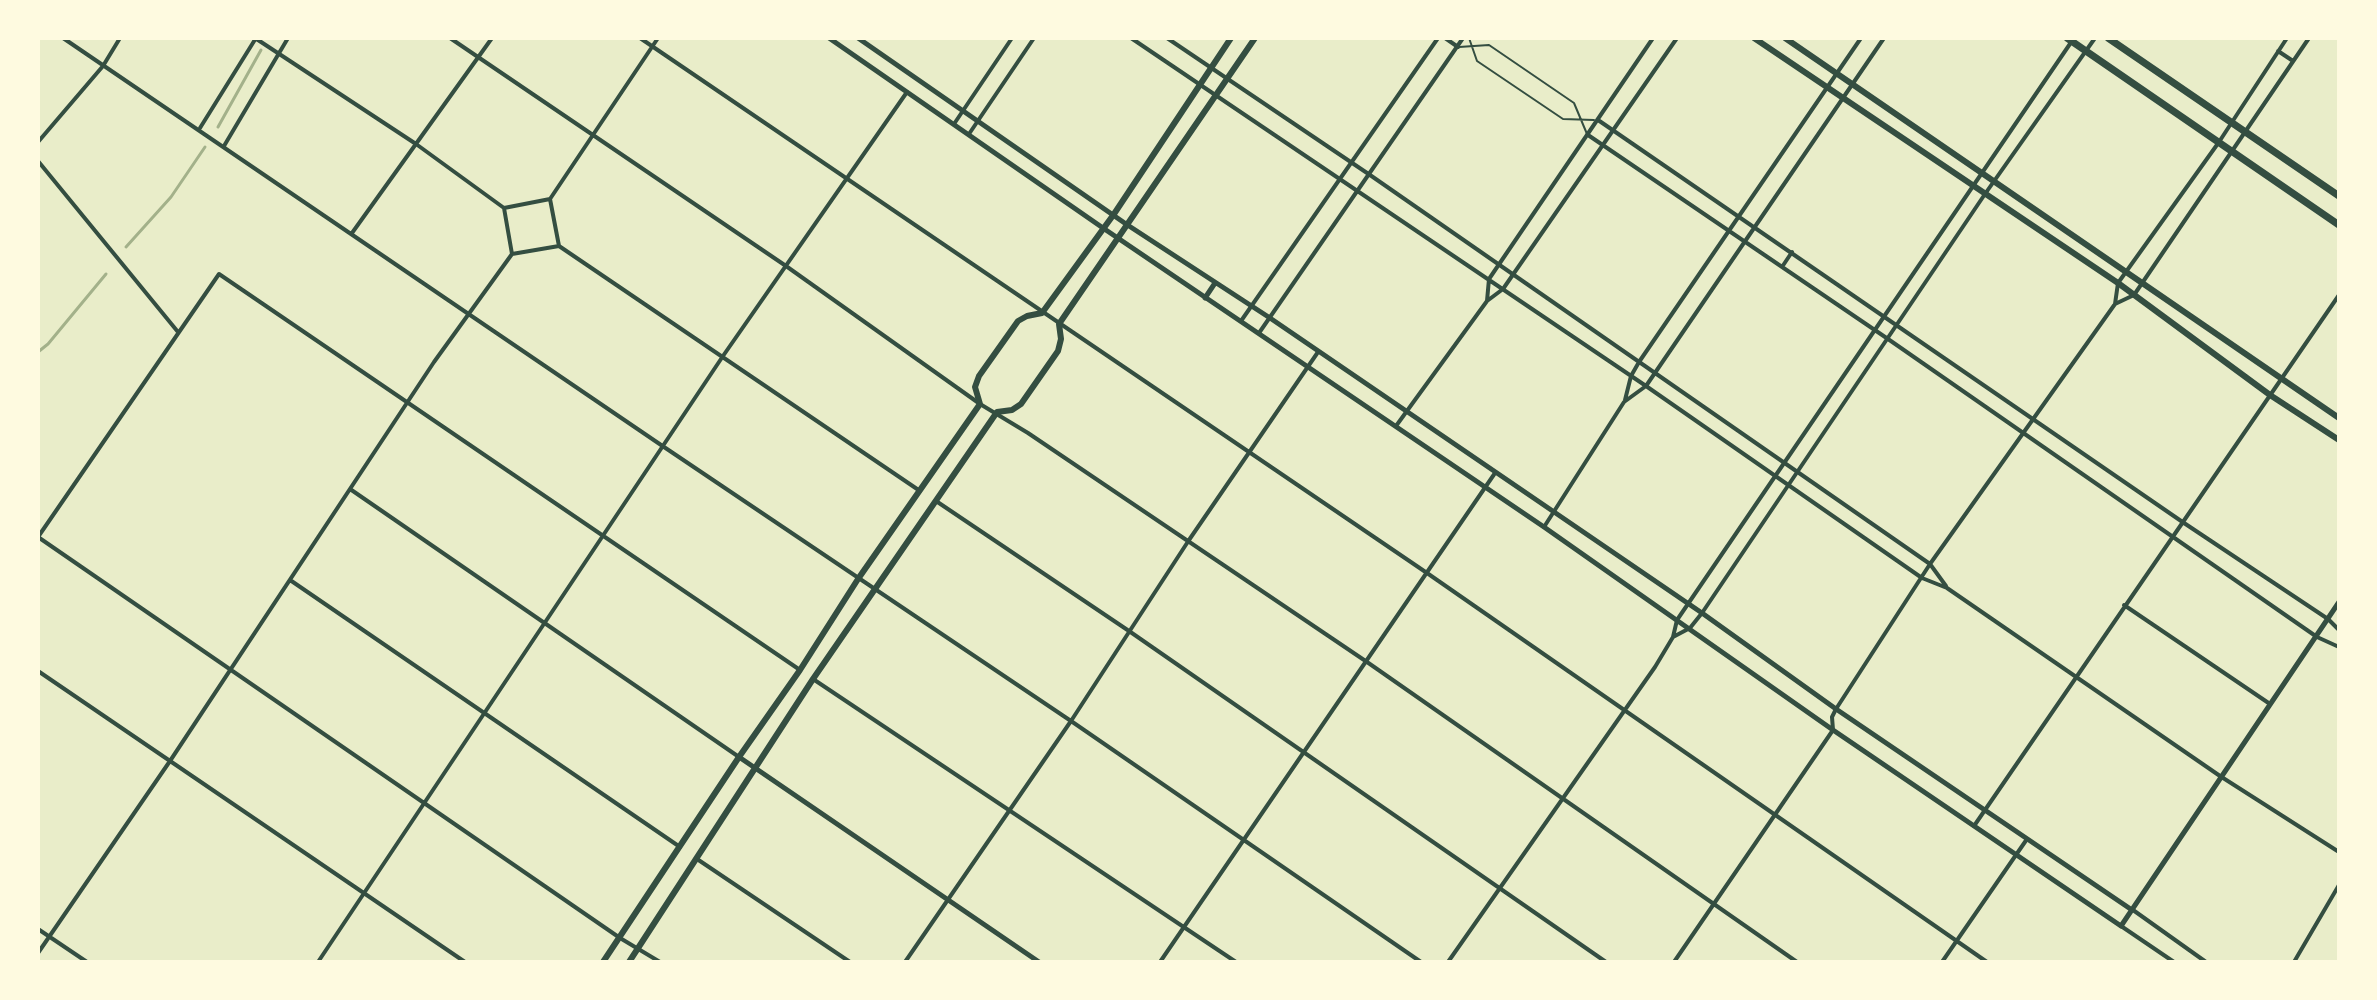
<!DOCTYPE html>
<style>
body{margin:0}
#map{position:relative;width:2377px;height:1000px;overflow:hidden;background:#e9edc9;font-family:"PT Serif",serif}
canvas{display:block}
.frame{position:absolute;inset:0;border:40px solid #fefae0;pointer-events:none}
</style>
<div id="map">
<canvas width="2377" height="1000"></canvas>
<div class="frame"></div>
</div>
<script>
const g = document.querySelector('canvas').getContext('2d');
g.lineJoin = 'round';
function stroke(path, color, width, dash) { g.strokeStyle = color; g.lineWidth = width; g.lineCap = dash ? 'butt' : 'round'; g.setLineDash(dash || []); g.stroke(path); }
stroke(new Path2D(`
 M 218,127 L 261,50
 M 126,247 L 171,197 L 205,147
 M 38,352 L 48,344 L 106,274`), '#a3b18a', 3);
stroke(new Path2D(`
 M 1469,38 L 1477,61 L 1563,119 L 1594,120
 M 1459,47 L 1489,45 L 1552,88 L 1574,103 L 1587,134`), '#344e41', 2);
stroke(new Path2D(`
 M 63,38 L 664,447 L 1071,721 L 1421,962
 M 255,38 L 416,144 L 504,208
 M 450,38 L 786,266 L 980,404 L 1028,433 L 1367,662 L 1797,962
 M 640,38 L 1427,573 L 1987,962
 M 1131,38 L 1646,386 L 1922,578 L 1947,588 L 2220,776 L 2339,852
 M 1167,38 L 1370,175 L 1930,564 L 1946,586
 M 1445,38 L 1458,47
 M 2278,51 L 2293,61
 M 1598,120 L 2184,523 L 2328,619 L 2339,630
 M 954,124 L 1012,38
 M 200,128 L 256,38
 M 969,134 L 1034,38
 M 1588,135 L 1888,339 L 2317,637 L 2339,647
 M 38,142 L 103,66 L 120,38
 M 224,146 L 288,38
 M 38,161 L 178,332
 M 550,199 L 658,38
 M 550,199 L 559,246 L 512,254 L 504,208 Z
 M 352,233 L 492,38
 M 559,246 L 920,491
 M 1782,267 L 1792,252
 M 1487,301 L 1489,279 L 1653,38
 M 2115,304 L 2134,295 L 2309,38
 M 1241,321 L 1438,38
 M 1259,333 L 1463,38
 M 1625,400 L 1631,376 L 1639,362 L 1861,38
 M 1396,426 L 1487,301 L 1503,289 L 1677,38
 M 350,489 L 739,757
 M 936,501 L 1129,631 L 1606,962
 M 1544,527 L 1624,402 L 1646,386 L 1884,38
 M 38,537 L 219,274 L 800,670
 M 38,537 L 620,938 L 660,962
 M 290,580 L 680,847
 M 2124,605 L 2270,704
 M 1673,637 L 1690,628 L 1702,613 L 1985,194 L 2095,38
 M 38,671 L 465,962
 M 813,679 L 1236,962
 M 1974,826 L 2339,295
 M 697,859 L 850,962
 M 2133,910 L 2206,962
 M 2121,926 L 2174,962
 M 38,929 L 87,962
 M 38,953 L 170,761 L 434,362 L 512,254
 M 318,962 L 723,356 L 907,92
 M 905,962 L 1071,721 L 1189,540 L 1318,352
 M 1160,962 L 1495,473
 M 1448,962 L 1655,667 L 1673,637 L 1677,620 L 2074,38
 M 1674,962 L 1833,730 L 1832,717 L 1836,709 L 1930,564 L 2115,304 L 2118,283 L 2219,142 L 2287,38
 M 1942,962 L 2027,839
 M 2294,962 L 2339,885`), '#344e41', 4);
stroke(new Path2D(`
 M 829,38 L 1103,228 L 1544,527 L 1833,730 L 2121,926 L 2339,602
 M 858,38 L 1126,224 L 1270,318 L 1702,613 L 1836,709 L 2132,910
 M 1205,298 L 1215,283
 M 739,757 L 1039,962`), '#344e41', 5);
stroke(new Path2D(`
 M 1754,38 L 2118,283 L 2270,395 L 2339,440
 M 1785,38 L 2339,418
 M 603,962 L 739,757 L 800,670 L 858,579 L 980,404 L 975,387 L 979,376 L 1018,321 L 1027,316 L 1042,313 L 1114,214 L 1231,38
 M 629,962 L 813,679 L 997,412 L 1012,410 L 1021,404 L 1058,351 L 1061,339 L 1059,324 L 1255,38`), '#344e41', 6);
stroke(new Path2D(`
 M 2067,38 L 2339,225
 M 2108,38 L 2339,196`), '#344e41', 7);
</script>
